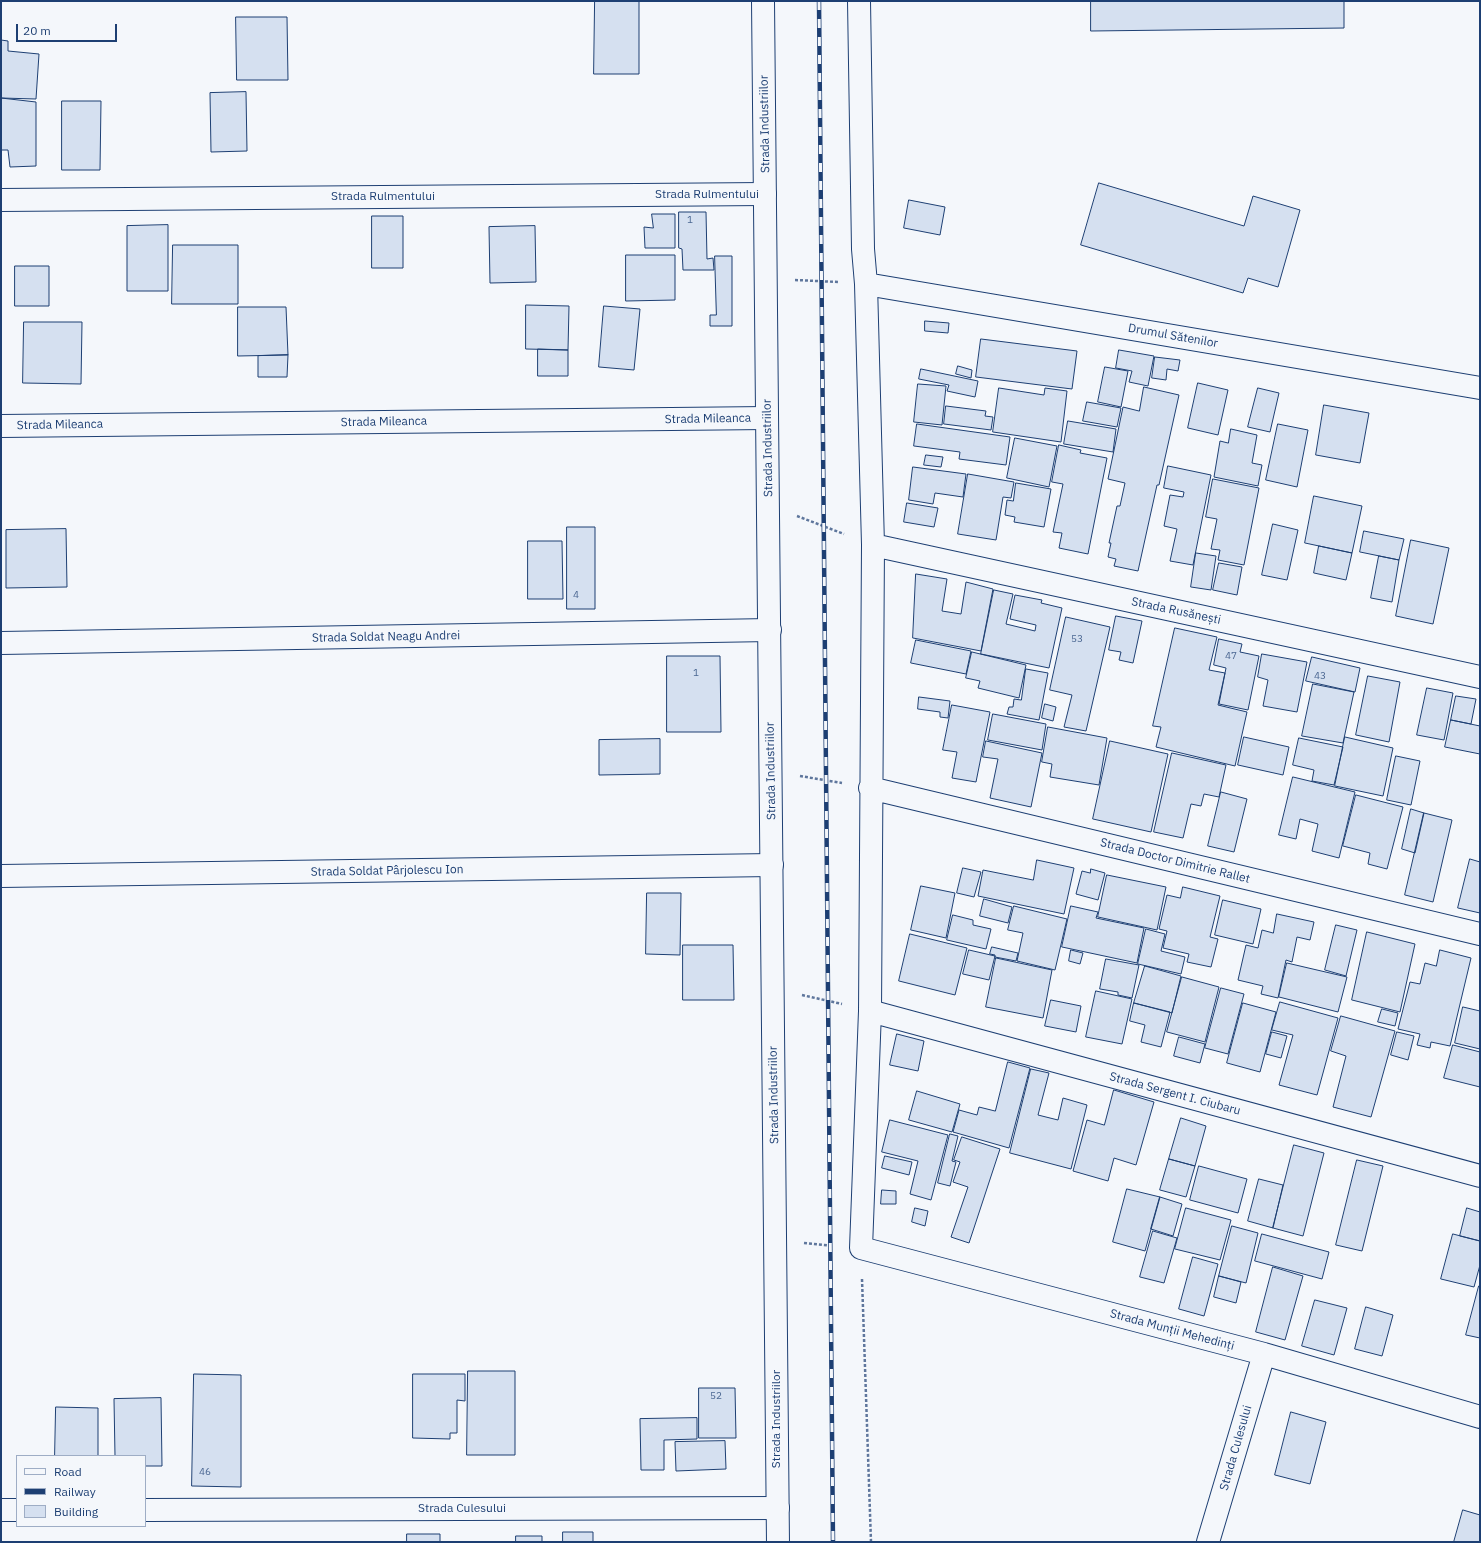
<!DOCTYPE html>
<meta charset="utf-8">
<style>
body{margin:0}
#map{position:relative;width:1481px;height:1543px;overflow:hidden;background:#f4f7fb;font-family:"IBM Plex Sans",sans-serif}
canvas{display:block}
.frame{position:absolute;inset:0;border:2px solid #1d3f73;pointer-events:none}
.legend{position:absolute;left:16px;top:1455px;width:130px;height:72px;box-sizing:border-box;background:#f4f7fb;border:1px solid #9eadc5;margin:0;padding:5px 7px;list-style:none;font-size:12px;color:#1d3f73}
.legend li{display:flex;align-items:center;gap:8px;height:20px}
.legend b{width:20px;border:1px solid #9eadc5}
.scale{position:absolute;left:16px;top:24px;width:101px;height:18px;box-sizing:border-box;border:2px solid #1d3f73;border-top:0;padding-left:5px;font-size:12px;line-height:14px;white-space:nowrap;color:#1d3f73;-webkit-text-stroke:3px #f4f7fb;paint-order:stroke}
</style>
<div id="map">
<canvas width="1481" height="1543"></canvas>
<div class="frame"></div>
<ul class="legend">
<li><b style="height:5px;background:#f4f7fb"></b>Road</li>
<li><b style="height:5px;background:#1d3f73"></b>Railway</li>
<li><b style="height:11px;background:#d5e0f0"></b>Building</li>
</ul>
<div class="scale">20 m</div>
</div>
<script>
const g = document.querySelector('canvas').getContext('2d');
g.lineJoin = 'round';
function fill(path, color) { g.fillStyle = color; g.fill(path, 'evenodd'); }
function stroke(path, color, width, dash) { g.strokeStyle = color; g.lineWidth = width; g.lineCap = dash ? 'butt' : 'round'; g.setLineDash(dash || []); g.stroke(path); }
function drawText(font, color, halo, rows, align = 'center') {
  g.font = font + ' "IBM Plex Sans",sans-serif'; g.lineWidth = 3; g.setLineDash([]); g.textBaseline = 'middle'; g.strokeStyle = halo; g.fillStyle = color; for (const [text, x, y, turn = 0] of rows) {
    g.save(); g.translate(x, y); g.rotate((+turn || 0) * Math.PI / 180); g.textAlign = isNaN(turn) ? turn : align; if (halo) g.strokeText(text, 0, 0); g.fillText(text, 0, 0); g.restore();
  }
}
const building = new Path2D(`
 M 595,1 L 639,1 L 639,74 L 594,74 Z
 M 1091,1 L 1344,1 L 1344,28 L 1091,31 Z
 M 236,17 L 287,17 L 288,80 L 237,80 Z
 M 1,40 L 8,41 L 8,51 L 39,54 L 36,99 L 1,98 Z
 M 246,92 L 247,151 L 211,152 L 210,93 Z
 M 1,98 L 36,102 L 36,166 L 10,167 L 8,150 L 1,150 Z
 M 62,101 L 101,101 L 100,170 L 62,170 Z
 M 1099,183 L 1244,226 L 1253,196 L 1300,210 L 1278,287 L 1248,278 L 1243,293 L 1081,245 Z
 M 909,200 L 945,207 L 940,235 L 904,228 Z
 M 679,212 L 706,212 L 707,259 L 713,258 L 714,270 L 683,270 L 682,249 L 679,248 Z
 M 652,214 L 675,214 L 675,248 L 645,248 L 644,227 L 653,228 Z
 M 372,216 L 403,216 L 403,268 L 372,268 Z
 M 168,225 L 168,291 L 127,291 L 127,226 Z
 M 535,226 L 536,282 L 490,283 L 489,227 Z
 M 173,245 L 238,245 L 238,304 L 172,304 Z
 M 626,255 L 675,255 L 675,300 L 626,301 Z
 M 715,256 L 732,256 L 732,326 L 710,326 L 710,315 L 716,315 Z
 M 15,266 L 49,266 L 49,306 L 15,306 Z
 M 526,305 L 569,306 L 568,350 L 526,349 Z
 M 604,306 L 640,309 L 634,370 L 599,367 Z
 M 238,307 L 286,307 L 288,355 L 238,356 Z
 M 925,321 L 949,323 L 948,333 L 925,331 Z
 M 24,322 L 82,322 L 81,384 L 23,383 Z
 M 981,339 L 1077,351 L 1072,389 L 976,377 Z
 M 538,349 L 568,350 L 568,376 L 538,376 Z
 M 1119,350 L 1154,356 L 1148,386 L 1129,382 L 1132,371 L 1116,368 Z
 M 288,355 L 287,377 L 258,377 L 258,356 Z
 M 1155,357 L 1180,360 L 1178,371 L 1167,369 L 1166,380 L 1152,378 Z
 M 958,366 L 972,370 L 971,378 L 956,374 Z
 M 1105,367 L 1128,371 L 1121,407 L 1098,402 Z
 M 921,369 L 978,381 L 975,397 L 947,391 L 949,385 L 919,379 Z
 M 1198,383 L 1228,390 L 1218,435 L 1188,428 Z
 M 918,384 L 946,386 L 942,425 L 914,422 Z
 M 1144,387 L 1179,395 L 1159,485 L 1157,485 L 1138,571 L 1114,566 L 1116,559 L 1108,557 L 1111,543 L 1109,543 L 1117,506 L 1120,506 L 1125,483 L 1108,479 L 1123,407 L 1139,411 Z
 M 999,388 L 1044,395 L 1045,388 L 1067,391 L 1061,442 L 993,432 Z
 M 1258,388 L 1279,393 L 1270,432 L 1248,427 Z
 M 1087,402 L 1121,408 L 1117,427 L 1083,421 Z
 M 1324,405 L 1369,413 L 1360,463 L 1316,455 Z
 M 946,406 L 986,411 L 985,416 L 993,417 L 991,430 L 944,424 Z
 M 1068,421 L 1116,429 L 1113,452 L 1064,444 Z
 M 917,424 L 1010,437 L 1006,465 L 959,459 L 960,452 L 914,446 Z
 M 1278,424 L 1308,430 L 1297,487 L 1266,480 Z
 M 1231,429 L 1257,435 L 1252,463 L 1262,465 L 1258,486 L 1214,477 L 1220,441 L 1228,443 Z
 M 1015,438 L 1057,446 L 1049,487 L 1007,478 Z
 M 1059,445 L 1081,450 L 1080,453 L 1107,458 L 1088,554 L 1059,548 L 1062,533 L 1053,532 L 1063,484 L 1052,482 Z
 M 926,455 L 943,457 L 941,467 L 924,465 Z
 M 1168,466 L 1211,475 L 1193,565 L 1170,561 L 1177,529 L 1164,526 L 1170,495 L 1183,497 L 1184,492 L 1164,488 Z
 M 913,467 L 966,474 L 963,497 L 935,493 L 933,504 L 909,500 Z
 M 968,474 L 1014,482 L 1011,498 L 1003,497 L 996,540 L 958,534 Z
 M 1213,479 L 1259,488 L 1244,565 L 1218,560 L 1220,550 L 1211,549 L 1217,519 L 1206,517 Z
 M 1016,483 L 1051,489 L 1044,527 L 1014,522 L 1015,517 L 1005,515 L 1007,500 L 1013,501 Z
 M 1314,496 L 1362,506 L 1352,553 L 1305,543 Z
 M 907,503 L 938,508 L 934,527 L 904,522 Z
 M 1273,524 L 1298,530 L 1287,580 L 1262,575 Z
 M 567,527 L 595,527 L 595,609 L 567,609 Z
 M 66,529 L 67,587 L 6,588 L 6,530 Z
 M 1364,531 L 1404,539 L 1399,560 L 1360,552 Z
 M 1411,540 L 1449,548 L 1433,624 L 1396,616 Z
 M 528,541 L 562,541 L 563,599 L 528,599 Z
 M 1319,546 L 1352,553 L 1346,580 L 1314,573 Z
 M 1196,553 L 1216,556 L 1211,590 L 1191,587 Z
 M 1379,556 L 1399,560 L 1392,602 L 1371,598 Z
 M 1219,563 L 1242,567 L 1237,595 L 1213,590 Z
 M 916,574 L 947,579 L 942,611 L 961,614 L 966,582 L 993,589 L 981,651 L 913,638 Z
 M 994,590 L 1013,594 L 1006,624 L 1035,631 L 1036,625 L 1010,619 L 1015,595 L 1042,600 L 1041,603 L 1062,608 L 1049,668 L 981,654 Z
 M 1116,616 L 1142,621 L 1133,663 L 1119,660 L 1121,652 L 1109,650 Z
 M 1066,617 L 1110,627 L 1086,731 L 1064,727 L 1072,695 L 1050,690 Z
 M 1175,628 L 1217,637 L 1209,670 L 1225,673 L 1218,705 L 1247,712 L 1235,766 L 1156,747 L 1161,727 L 1153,726 Z
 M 1219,639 L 1242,644 L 1240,652 L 1259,656 L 1248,710 L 1219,704 L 1226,668 L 1214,665 Z
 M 916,640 L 971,651 L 966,674 L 911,663 Z
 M 972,652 L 1026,665 L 1019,698 L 978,688 L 980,681 L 966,678 Z
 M 1262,654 L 1307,662 L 1297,712 L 1263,706 L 1268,680 L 1258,677 Z
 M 667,656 L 720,656 L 721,732 L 667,732 Z
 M 1312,657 L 1360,668 L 1355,692 L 1306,681 Z
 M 1026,669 L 1048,673 L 1039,720 L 1007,714 L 1009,707 L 1013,707 L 1014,699 L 1021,700 Z
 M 1368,676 L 1400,682 L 1389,742 L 1356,735 Z
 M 1313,684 L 1354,692 L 1343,743 L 1302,736 Z
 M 1427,688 L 1453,693 L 1444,740 L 1417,735 Z
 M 1456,696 L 1476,699 L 1471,724 L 1451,720 Z
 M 919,697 L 950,701 L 948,718 L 940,717 L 940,712 L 918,709 Z
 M 1045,704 L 1056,707 L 1053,721 L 1042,718 Z
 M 952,705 L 990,712 L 976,782 L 952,778 L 957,752 L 943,750 Z
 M 993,714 L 1046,724 L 1042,750 L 988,740 Z
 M 1451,720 L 1480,726 L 1480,754 L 1445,747 Z
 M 1048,727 L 1107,738 L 1099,785 L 1050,777 L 1052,764 L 1042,762 Z
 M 1244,737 L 1289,747 L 1283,775 L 1238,765 Z
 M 1345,737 L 1393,748 L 1383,796 L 1335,786 Z
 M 1299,738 L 1343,747 L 1334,785 L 1312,781 L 1314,770 L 1293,765 Z
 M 660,739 L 660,774 L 599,775 L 599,740 Z
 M 986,741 L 1042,753 L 1031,807 L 990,798 L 998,759 L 983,757 Z
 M 1110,741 L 1168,754 L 1151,832 L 1093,819 Z
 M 1172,753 L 1226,765 L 1219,797 L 1204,794 L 1201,806 L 1191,804 L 1183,838 L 1154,832 Z
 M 1396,756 L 1420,761 L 1411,805 L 1387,800 Z
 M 1293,777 L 1355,792 L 1339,858 L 1312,851 L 1318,824 L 1300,819 L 1296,839 L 1279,835 Z
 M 1221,792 L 1247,799 L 1234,852 L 1208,846 Z
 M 1356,795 L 1403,807 L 1387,869 L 1368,864 L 1370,853 L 1343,846 Z
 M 1411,809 L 1424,813 L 1415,853 L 1402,849 Z
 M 1424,813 L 1452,820 L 1433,902 L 1405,895 Z
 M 1470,859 L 1480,862 L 1480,913 L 1458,908 Z
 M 1037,860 L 1074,868 L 1064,914 L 978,896 L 983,870 L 1033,880 Z
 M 963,868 L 981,872 L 974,897 L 957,893 Z
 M 1091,869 L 1105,873 L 1098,900 L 1076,894 L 1082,871 L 1090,873 Z
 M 1107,875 L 1166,887 L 1157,930 L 1098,917 Z
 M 921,886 L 955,893 L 946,938 L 911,930 Z
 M 1183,887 L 1220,896 L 1210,937 L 1218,939 L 1211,967 L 1187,962 L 1189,954 L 1163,948 L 1167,931 L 1159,929 L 1167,895 L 1180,898 Z
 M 647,893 L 681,893 L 680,955 L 646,954 Z
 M 984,899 L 1012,907 L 1008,923 L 980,916 Z
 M 1223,900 L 1261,909 L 1253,944 L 1215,935 Z
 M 1014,906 L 1067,919 L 1055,970 L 1017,961 L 1023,933 L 1008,930 Z
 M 1071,906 L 1098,912 L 1096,918 L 1144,928 L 1137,963 L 1062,947 Z
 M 1277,914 L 1314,922 L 1310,940 L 1297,937 L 1292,962 L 1286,960 L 1278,998 L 1261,994 L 1263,986 L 1238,980 L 1246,945 L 1258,948 L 1262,930 L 1273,933 Z
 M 953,915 L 973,920 L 973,925 L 991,929 L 986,949 L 947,940 Z
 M 1336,925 L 1357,930 L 1346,976 L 1325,970 Z
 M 1146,929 L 1165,934 L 1161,951 L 1185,957 L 1181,974 L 1138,964 Z
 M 1367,932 L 1415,944 L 1400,1012 L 1352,1000 Z
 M 910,934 L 967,948 L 955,995 L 899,981 Z
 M 683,945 L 733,945 L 734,1000 L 683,1000 Z
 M 992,947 L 1018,953 L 1016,961 L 995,957 L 995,955 L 990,954 Z
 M 969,950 L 995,956 L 989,980 L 963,974 Z
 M 1071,950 L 1083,953 L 1080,964 L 1069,961 Z
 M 1440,950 L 1471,958 L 1450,1046 L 1431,1042 L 1430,1048 L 1417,1045 L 1420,1034 L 1398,1029 L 1410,982 L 1420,984 L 1425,963 L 1436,966 Z
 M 996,958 L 1052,970 L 1043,1018 L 986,1007 Z
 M 1106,959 L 1139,965 L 1132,998 L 1118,995 L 1118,992 L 1100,989 Z
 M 1287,963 L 1347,977 L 1338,1012 L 1279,997 Z
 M 1145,966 L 1181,976 L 1172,1013 L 1134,1003 Z
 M 1182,977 L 1219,987 L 1205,1042 L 1167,1032 Z
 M 1221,988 L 1244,994 L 1228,1054 L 1205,1048 Z
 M 1096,991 L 1132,999 L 1122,1044 L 1086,1037 Z
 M 1051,1000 L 1081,1006 L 1076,1032 L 1045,1026 Z
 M 1280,1002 L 1338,1018 L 1317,1095 L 1279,1085 L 1293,1035 L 1272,1030 Z
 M 1134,1003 L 1170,1012 L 1161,1047 L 1141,1042 L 1145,1025 L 1130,1021 Z
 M 1243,1003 L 1276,1012 L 1260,1072 L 1227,1063 Z
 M 1463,1007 L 1480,1011 L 1480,1049 L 1455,1043 Z
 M 1382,1009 L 1398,1013 L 1395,1026 L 1378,1022 Z
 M 1341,1016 L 1395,1031 L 1371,1117 L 1333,1107 L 1346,1056 L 1331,1051 Z
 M 1272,1032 L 1287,1036 L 1281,1058 L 1266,1054 Z
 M 1397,1032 L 1414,1036 L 1408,1060 L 1391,1055 Z
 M 897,1034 L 924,1041 L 918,1071 L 890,1065 Z
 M 1179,1037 L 1205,1044 L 1200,1063 L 1174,1056 Z
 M 1453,1045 L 1480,1052 L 1480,1087 L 1444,1078 Z
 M 1008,1062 L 1030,1068 L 1009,1148 L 953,1132 L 959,1110 L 977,1115 L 979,1107 L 995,1111 Z
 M 1031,1069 L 1049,1073 L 1038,1115 L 1058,1120 L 1063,1098 L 1087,1105 L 1071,1169 L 1010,1153 Z
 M 1114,1090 L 1154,1102 L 1136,1165 L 1114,1158 L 1108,1181 L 1073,1171 L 1087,1120 L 1104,1125 Z
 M 917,1091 L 960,1104 L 952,1132 L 909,1120 Z
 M 1181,1118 L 1206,1126 L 1195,1166 L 1169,1159 Z
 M 890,1120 L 948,1135 L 931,1200 L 910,1194 L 918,1161 L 882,1152 Z
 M 950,1134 L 958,1136 L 952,1161 L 956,1162 L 950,1186 L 938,1183 Z
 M 962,1137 L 1000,1149 L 969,1243 L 951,1237 L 968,1187 L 953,1182 L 960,1162 L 954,1160 Z
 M 1294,1145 L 1324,1153 L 1303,1236 L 1273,1228 Z
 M 885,1156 L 912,1162 L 909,1175 L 882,1168 Z
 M 1169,1159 L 1195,1166 L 1186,1197 L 1160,1190 Z
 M 1357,1160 L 1383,1166 L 1362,1251 L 1336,1245 Z
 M 1199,1166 L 1247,1179 L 1238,1213 L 1190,1200 Z
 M 1259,1179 L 1283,1185 L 1273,1228 L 1248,1221 Z
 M 1127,1189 L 1160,1197 L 1145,1251 L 1113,1242 Z
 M 882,1190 L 896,1191 L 896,1204 L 881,1204 Z
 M 1160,1197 L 1182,1204 L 1173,1236 L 1151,1229 Z
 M 915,1208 L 928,1211 L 925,1226 L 912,1222 Z
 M 1186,1208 L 1231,1220 L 1220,1260 L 1175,1249 Z
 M 1467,1208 L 1480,1212 L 1480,1241 L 1460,1236 Z
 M 1232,1226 L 1258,1233 L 1246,1283 L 1219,1276 Z
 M 1153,1231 L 1177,1238 L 1164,1283 L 1140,1277 Z
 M 1262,1234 L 1329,1252 L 1322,1279 L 1255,1261 Z
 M 1453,1234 L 1480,1241 L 1480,1265 L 1474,1287 L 1441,1279 Z
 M 1193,1257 L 1218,1264 L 1204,1316 L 1179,1309 Z
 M 1273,1267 L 1303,1276 L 1285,1340 L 1256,1332 Z
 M 1219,1276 L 1241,1282 L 1236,1303 L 1214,1297 Z
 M 1479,1286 L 1480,1286 L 1480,1338 L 1466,1335 Z
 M 1315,1300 L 1347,1308 L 1334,1355 L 1302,1346 Z
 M 1366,1307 L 1393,1315 L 1382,1356 L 1355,1349 Z
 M 468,1371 L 515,1371 L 515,1455 L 467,1455 Z
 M 194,1374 L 241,1375 L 241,1487 L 192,1486 Z
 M 413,1374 L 465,1374 L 465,1401 L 457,1400 L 457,1433 L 450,1433 L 450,1439 L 413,1438 Z
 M 699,1388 L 735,1388 L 736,1438 L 699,1438 Z
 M 161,1398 L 162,1466 L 145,1466 L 145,1456 L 115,1456 L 114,1399 Z
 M 56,1407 L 98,1408 L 98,1456 L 55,1456 Z
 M 1291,1412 L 1326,1422 L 1310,1484 L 1275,1475 Z
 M 697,1418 L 697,1439 L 664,1440 L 664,1470 L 641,1470 L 640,1419 Z
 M 725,1441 L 726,1469 L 676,1471 L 675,1442 Z
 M 1463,1510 L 1480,1515 L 1480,1542 L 1454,1542 Z
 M 563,1532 L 593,1532 L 593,1542 L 563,1542 Z
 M 407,1534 L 440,1534 L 440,1542 L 407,1542 Z
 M 516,1536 L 542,1536 L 542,1542 L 516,1542 Z`);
fill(building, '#d5e0f0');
stroke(building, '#1d3f73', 1);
const minor = new Path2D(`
 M 859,1 L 863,249 L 866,284 L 873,545 L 870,1011 L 861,1248 L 1264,1354 L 1480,1417
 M 1,200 L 765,194
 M 866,284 L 1480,388
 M 1,426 L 767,418
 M 873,545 L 1480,677
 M 1,643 L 770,630
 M 870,788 L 1480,934
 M 1,876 L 772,865
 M 870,1011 L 1480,1176
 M 1,1510 L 17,1510
 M 145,1510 L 778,1508
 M 1208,1542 L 1264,1354`);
const major = new Path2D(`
 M 763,1 L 778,1542`);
stroke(minor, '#1d3f73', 24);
stroke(major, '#1d3f73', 24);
stroke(new Path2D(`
 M 795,280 L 838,282
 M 797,516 L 844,534
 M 800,776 L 842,783
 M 802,995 L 842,1004
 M 804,1243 L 833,1246
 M 862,1279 L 871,1542`), '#5e769c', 2.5, [3, 2]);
stroke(minor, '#f4f7fb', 22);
stroke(major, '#f4f7fb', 22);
const rail = new Path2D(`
 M 819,1 L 833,1542`);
stroke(rail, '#1d3f73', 4.5);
stroke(rail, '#f4f7fb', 3, [9]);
drawText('10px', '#4b6792', null, [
 ["1",690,220],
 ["4",576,595],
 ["53",1077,639],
 ["47",1231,656],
 ["1",696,673],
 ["43",1320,676],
 ["52",716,1396],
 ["46",205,1472]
]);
drawText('12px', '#1d3f73', '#f4f7fb', [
 ["Strada Industriilor",765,124,-91],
 ["Strada Rulmentului",707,195],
 ["Strada Rulmentului",383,197],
 ["Drumul Sătenilor",1173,336,10],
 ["Strada Mileanca",708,419,-1],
 ["Strada Mileanca",384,422,-1],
 ["Strada Mileanca",60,425,-1],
 ["Strada Industriilor",768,448,-91],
 ["Strada Rusănești",1176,611,12],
 ["Strada Soldat Neagu Andrei",386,637,-1],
 ["Strada Industriilor",771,771,-91],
 ["Strada Doctor Dimitrie Rallet",1175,861,14],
 ["Strada Soldat Pârjolescu Ion",387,871,-1],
 ["Strada Sergent I. Ciubaru",1175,1094,15],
 ["Strada Industriilor",774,1095,-91],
 ["Strada Munții Mehedinți",1172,1330,15],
 ["Strada Industriilor",777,1419,-90],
 ["Strada Culesului",1236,1448,-74],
 ["Strada Culesului",462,1509]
]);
</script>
